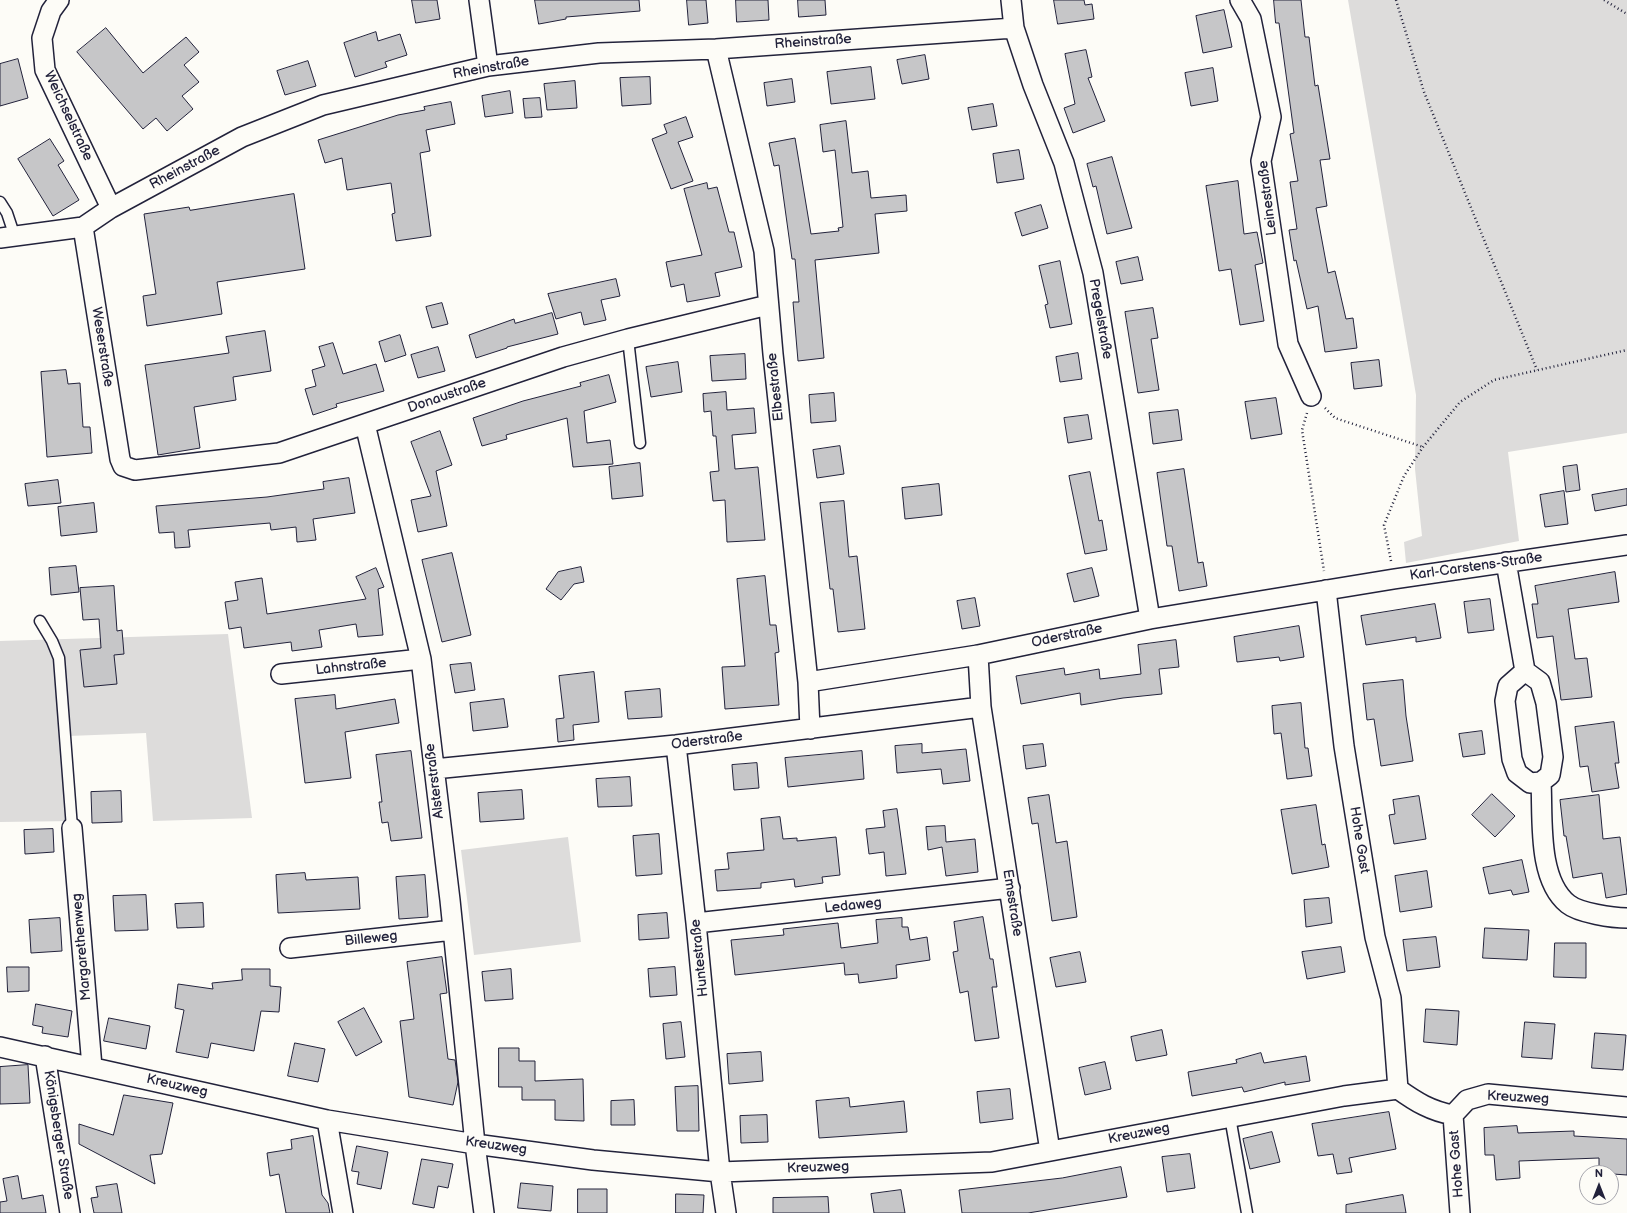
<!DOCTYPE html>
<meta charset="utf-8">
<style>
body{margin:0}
#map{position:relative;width:1627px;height:1213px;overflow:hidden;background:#fdfcf7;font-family:"Balsamiq Sans",sans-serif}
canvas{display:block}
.north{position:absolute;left:1579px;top:1165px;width:40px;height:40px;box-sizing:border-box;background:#fdfcf7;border:1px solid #a5a5ac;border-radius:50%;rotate:0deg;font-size:11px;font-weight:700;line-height:16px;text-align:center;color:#22223b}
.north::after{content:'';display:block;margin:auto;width:14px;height:18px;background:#22223b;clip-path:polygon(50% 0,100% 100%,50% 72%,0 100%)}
</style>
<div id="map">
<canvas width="1627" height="1213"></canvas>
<div class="north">N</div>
</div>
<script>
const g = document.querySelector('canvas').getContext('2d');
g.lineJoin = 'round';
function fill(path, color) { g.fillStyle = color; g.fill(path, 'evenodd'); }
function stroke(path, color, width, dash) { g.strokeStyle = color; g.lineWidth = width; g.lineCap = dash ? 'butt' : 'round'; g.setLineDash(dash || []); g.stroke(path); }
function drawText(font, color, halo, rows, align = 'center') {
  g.font = font + ' "Balsamiq Sans",sans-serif'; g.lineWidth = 3; g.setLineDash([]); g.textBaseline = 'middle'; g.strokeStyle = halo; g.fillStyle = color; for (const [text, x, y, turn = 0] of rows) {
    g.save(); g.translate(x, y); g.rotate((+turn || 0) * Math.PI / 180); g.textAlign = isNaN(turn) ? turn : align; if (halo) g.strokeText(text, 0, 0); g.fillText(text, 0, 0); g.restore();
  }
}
fill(new Path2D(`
 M 1348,0 L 1627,0 L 1627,433 L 1508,452 L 1519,541 L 1406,563 L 1404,542 L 1422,536 L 1415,469 L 1416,395 Z
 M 228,634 L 252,818 L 153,821 L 146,733 L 69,736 L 75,821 L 0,822 L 0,641 Z
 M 568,837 L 581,942 L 474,955 L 461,850 Z`), '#dddcdb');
const building = new Path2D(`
 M 412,0 L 437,0 L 440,19 L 416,23 Z
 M 535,0 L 639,0 L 640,11 L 566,17 L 566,19 L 539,24 Z
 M 687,0 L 706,0 L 708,23 L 689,25 Z
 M 736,0 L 768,0 L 769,20 L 737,22 Z
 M 798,0 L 825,0 L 826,15 L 799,17 Z
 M 1054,0 L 1084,0 L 1085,5 L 1092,4 L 1094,19 L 1058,24 Z
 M 1274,0 L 1301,0 L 1305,37 L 1309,37 L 1315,86 L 1318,85 L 1330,159 L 1320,160 L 1327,206 L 1316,208 L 1328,273 L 1335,271 L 1346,319 L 1353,318 L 1357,348 L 1325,352 L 1318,306 L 1307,309 L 1296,260 L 1294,261 L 1289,230 L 1297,229 L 1290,182 L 1298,181 L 1290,134 L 1294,133 L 1279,23 L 1276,23 Z
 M 1224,10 L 1232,47 L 1203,53 L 1196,16 Z
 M 106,28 L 143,73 L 186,37 L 199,52 L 184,65 L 199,82 L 182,96 L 193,109 L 167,131 L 156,118 L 143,129 L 77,52 Z
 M 376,32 L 378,41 L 400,34 L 407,55 L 385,62 L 387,67 L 355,77 L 344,43 Z
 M 1086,50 L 1092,77 L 1088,78 L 1105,121 L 1073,133 L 1064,108 L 1075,104 L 1065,54 Z
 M 925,55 L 929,79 L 902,84 L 897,60 Z
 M 18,59 L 28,98 L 0,106 L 0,64 Z
 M 308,61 L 316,86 L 285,95 L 277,71 Z
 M 871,67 L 875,99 L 831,104 L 827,72 Z
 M 1213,68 L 1218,101 L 1191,106 L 1185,73 Z
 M 650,77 L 651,104 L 622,106 L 620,78 Z
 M 792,79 L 795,102 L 767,106 L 764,83 Z
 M 575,81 L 577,108 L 547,110 L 544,84 Z
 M 510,91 L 513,113 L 485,117 L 482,96 Z
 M 540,98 L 542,117 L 525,118 L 523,99 Z
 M 451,102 L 455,124 L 426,130 L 430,151 L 420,153 L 431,236 L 396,241 L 392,214 L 395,213 L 391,183 L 347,190 L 342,158 L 325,163 L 318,140 L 398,115 L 425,110 L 424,107 Z
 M 993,104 L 997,126 L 972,130 L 968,108 Z
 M 686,117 L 693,137 L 678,142 L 693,181 L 671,189 L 652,139 L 667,133 L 664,125 Z
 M 846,121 L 852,173 L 868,171 L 871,198 L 906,195 L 907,211 L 875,214 L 879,253 L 815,260 L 824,358 L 798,361 L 793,302 L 799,302 L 795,259 L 792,259 L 779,165 L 774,166 L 769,143 L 795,138 L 811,234 L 839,231 L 838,228 L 843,227 L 835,150 L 823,152 L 820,125 Z
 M 50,139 L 64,161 L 58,165 L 79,200 L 53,216 L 18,159 Z
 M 1019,150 L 1024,179 L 997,183 L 993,154 Z
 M 1112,157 L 1132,228 L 1107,234 L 1096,186 L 1093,187 L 1087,164 Z
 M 1238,181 L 1244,234 L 1257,232 L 1263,263 L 1255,265 L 1264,321 L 1240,325 L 1231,269 L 1219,271 L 1206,186 Z
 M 707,183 L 708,189 L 717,187 L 729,232 L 734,232 L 742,267 L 715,273 L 720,296 L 687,302 L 684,284 L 671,287 L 666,262 L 702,255 L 684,189 Z
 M 294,194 L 305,269 L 217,282 L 222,314 L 147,326 L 143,296 L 156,294 L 144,214 L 189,207 L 190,210 Z
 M 1041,205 L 1048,228 L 1022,236 L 1015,213 Z
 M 1138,257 L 1143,280 L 1121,284 L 1116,262 Z
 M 1060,261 L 1072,324 L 1050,328 L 1045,305 L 1048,304 L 1039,266 Z
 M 616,279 L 620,296 L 601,300 L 606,320 L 584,325 L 581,312 L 556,319 L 548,294 Z
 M 442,303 L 448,324 L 432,328 L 426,307 Z
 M 1153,308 L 1158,338 L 1151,339 L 1159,390 L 1138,393 L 1125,312 Z
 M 552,313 L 558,334 L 507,347 L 507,348 L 476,358 L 469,335 L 514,319 L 515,323 Z
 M 265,331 L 271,371 L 233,377 L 236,400 L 194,407 L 200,448 L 158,455 L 145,365 L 229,353 L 226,337 Z
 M 400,335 L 406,355 L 385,362 L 379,342 Z
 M 333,343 L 343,374 L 376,364 L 384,391 L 336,404 L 337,407 L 313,415 L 305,389 L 316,386 L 312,370 L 325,366 L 319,347 Z
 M 438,347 L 445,371 L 418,378 L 411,355 Z
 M 1078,353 L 1082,379 L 1060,382 L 1056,357 Z
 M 745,354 L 746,379 L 712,381 L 710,356 Z
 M 1379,360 L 1382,386 L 1354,389 L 1351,363 Z
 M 678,362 L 682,392 L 651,397 L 646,367 Z
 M 66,370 L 68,384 L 80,383 L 83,427 L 90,427 L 92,453 L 47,457 L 41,372 Z
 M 609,375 L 616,402 L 584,411 L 587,443 L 610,440 L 613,464 L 573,467 L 567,418 L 506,435 L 507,439 L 482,446 L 473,418 L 523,401 L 581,386 L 580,383 Z
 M 726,392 L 727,410 L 754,408 L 756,433 L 732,435 L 735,469 L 758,467 L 765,540 L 727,542 L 725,500 L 713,501 L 710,472 L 719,471 L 716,436 L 713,436 L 711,411 L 704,412 L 703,394 Z
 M 834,393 L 836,421 L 811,423 L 809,395 Z
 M 1276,398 L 1282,434 L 1251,439 L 1245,402 Z
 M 1178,410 L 1182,440 L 1153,444 L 1149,413 Z
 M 1088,415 L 1092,439 L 1068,443 L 1064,418 Z
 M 440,431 L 452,465 L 436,471 L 447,526 L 418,532 L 411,500 L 431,496 L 411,442 Z
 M 840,446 L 844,474 L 817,478 L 813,450 Z
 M 640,463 L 643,496 L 612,499 L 609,467 Z
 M 1577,465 L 1580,490 L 1566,492 L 1563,467 Z
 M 1184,469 L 1198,563 L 1203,562 L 1207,586 L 1179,591 L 1172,546 L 1167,546 L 1157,473 Z
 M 1090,472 L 1099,521 L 1102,520 L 1107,550 L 1085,554 L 1069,476 Z
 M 349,478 L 355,513 L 313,519 L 316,540 L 297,542 L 296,527 L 271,530 L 270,523 L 188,530 L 190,547 L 175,548 L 174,532 L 159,533 L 156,506 L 267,497 L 324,489 L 323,482 Z
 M 58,480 L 61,503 L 28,506 L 25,484 Z
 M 939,484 L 942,515 L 905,519 L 902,488 Z
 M 1627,489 L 1627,505 L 1595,511 L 1592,495 Z
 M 1564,491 L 1568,524 L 1545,527 L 1540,495 Z
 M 844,501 L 849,557 L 857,556 L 865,629 L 838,632 L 833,589 L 830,589 L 820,503 Z
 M 94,503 L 97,532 L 61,536 L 58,507 Z
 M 452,553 L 471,635 L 442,642 L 422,560 Z
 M 76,566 L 79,592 L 51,595 L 49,568 Z
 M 581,567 L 584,582 L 574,584 L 561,600 L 546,589 L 558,572 Z
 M 376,568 L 384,587 L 378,589 L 383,635 L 358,637 L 356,624 L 319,630 L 322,647 L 292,651 L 291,642 L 244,648 L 241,627 L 229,629 L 225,602 L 238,600 L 235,582 L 262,578 L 267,614 L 366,599 L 356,577 Z
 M 1092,568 L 1099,596 L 1074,602 L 1067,574 Z
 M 1615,572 L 1619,602 L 1568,609 L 1575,659 L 1587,658 L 1592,697 L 1561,700 L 1553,636 L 1537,638 L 1532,604 L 1538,604 L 1535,586 Z
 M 765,576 L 770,625 L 776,625 L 779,652 L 775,653 L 779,705 L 725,709 L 722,667 L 745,666 L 737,579 Z
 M 114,586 L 117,631 L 122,630 L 124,654 L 114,655 L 117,684 L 84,687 L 80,650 L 101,648 L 99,619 L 83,620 L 80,588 Z
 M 975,598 L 980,626 L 962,629 L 957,601 Z
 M 1490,599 L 1494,630 L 1468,633 L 1464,602 Z
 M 1435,604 L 1441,638 L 1416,642 L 1416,637 L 1366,645 L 1361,616 Z
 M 1299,626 L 1304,657 L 1280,661 L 1279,657 L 1237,662 L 1234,637 Z
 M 1176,640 L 1179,667 L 1159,669 L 1162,694 L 1123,698 L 1081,705 L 1080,693 L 1021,704 L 1016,676 L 1064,668 L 1065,675 L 1099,669 L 1100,679 L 1141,674 L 1138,645 Z
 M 471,663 L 475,690 L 455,693 L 450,665 Z
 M 594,672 L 599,722 L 573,725 L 574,740 L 558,742 L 556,719 L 564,718 L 559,676 Z
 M 1403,680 L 1406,716 L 1413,761 L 1381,766 L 1374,719 L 1367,720 L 1363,684 Z
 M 660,689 L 662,717 L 628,719 L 625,692 Z
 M 335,695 L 336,709 L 395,699 L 399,723 L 345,732 L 351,778 L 305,783 L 295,699 Z
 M 504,699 L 508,727 L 473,731 L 470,703 Z
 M 1301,703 L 1305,748 L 1308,748 L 1312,776 L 1287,779 L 1281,733 L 1274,734 L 1272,706 Z
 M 1614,722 L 1619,763 L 1615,763 L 1619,788 L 1592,792 L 1588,766 L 1580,767 L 1575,727 Z
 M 1482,731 L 1485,754 L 1463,757 L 1459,734 Z
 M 922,744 L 922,753 L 966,749 L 970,781 L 943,784 L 941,769 L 897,773 L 895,746 Z
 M 1043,744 L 1046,766 L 1026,769 L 1023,746 Z
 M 411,751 L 422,838 L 391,841 L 388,822 L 382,823 L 379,802 L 382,802 L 376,755 Z
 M 862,751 L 864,779 L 788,787 L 785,758 Z
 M 757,763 L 759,788 L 734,790 L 732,765 Z
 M 630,777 L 632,806 L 598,807 L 596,779 Z
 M 522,790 L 524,819 L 480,822 L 478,793 Z
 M 121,791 L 122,822 L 92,823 L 91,792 Z
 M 1492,794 L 1515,816 L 1495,837 L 1472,815 Z
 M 1049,795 L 1056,843 L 1067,841 L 1077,917 L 1052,921 L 1038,823 L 1032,824 L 1028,798 Z
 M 1599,795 L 1603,839 L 1620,837 L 1627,894 L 1606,898 L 1602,873 L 1573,878 L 1566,836 L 1564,836 L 1560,800 Z
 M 1419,796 L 1426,839 L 1394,844 L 1389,815 L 1395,814 L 1393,800 Z
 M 1316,805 L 1322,845 L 1325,844 L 1329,867 L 1292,874 L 1281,810 Z
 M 897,809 L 906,874 L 886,876 L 884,852 L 869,854 L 866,829 L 885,827 L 883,811 Z
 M 780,817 L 783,839 L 797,838 L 797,841 L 836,837 L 840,875 L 822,877 L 823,883 L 795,887 L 794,879 L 761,883 L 761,888 L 717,891 L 715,870 L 729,869 L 727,853 L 764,850 L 761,819 Z
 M 945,826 L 946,842 L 975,839 L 978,872 L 946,876 L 942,847 L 928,850 L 926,827 Z
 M 53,829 L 54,852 L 25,854 L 24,830 Z
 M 659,834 L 662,874 L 636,876 L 633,836 Z
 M 1522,860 L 1529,892 L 1513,895 L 1511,890 L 1489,894 L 1483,868 Z
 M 1427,871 L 1432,907 L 1400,912 L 1395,876 Z
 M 305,873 L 306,880 L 358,877 L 360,909 L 278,913 L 276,875 Z
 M 425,875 L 428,917 L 399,919 L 396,877 Z
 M 146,895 L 148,930 L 115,931 L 113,896 Z
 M 1329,898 L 1332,923 L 1306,927 L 1304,900 Z
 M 203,903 L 204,927 L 177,928 L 175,904 Z
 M 667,913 L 669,938 L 639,940 L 638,915 Z
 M 983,917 L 990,959 L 993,959 L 997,987 L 992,987 L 999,1038 L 975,1041 L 968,991 L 960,993 L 953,952 L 958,951 L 954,922 Z
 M 60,918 L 62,951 L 31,953 L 29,920 Z
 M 902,918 L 902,927 L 908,927 L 910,940 L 927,937 L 930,960 L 896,965 L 897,978 L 859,983 L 858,974 L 845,975 L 844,963 L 735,975 L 731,940 L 784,935 L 783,929 L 838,923 L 841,948 L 878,943 L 876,920 Z
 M 1485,928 L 1529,930 L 1527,960 L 1483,958 Z
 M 1436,937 L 1440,967 L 1407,971 L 1403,940 Z
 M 1555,943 L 1586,943 L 1586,978 L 1554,977 Z
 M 1341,947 L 1345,972 L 1307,979 L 1302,952 Z
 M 1080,952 L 1086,982 L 1056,987 L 1050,958 Z
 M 442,957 L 447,993 L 440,994 L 448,1059 L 455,1060 L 458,1082 L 453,1105 L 409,1097 L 400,1021 L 414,1019 L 407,962 Z
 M 7,967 L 29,967 L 29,991 L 8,992 Z
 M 675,967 L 677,995 L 650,997 L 648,969 Z
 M 242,969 L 270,969 L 270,986 L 281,987 L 279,1012 L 261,1011 L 254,1051 L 211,1043 L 208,1058 L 176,1052 L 184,1010 L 175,1008 L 178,984 L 213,989 L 212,983 L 242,980 Z
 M 511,969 L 513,999 L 485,1001 L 482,972 Z
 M 36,1004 L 72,1011 L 68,1037 L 42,1033 L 43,1027 L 33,1025 Z
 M 364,1008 L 382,1042 L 356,1056 L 338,1022 Z
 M 1426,1009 L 1459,1011 L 1457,1045 L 1424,1042 Z
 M 109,1018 L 150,1026 L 146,1049 L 104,1041 Z
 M 681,1022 L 685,1057 L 666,1059 L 663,1024 Z
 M 1525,1022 L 1555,1024 L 1552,1059 L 1522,1057 Z
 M 1162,1030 L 1167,1055 L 1136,1061 L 1131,1037 Z
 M 1595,1033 L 1626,1035 L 1623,1070 L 1592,1068 Z
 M 295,1043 L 325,1049 L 318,1082 L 288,1076 Z
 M 499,1048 L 519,1048 L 519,1061 L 535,1061 L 535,1081 L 583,1079 L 584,1121 L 555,1120 L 555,1100 L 522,1100 L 522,1087 L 499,1087 Z
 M 761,1052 L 763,1081 L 729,1084 L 727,1054 Z
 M 1261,1053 L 1264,1063 L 1306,1056 L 1310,1081 L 1285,1085 L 1285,1082 L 1244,1092 L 1242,1087 L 1192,1096 L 1188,1072 L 1237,1063 L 1236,1060 Z
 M 1105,1062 L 1111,1089 L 1085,1095 L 1079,1068 Z
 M 28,1065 L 30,1103 L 0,1104 L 0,1067 Z
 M 698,1086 L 699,1131 L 677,1131 L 675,1087 Z
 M 1010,1089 L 1013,1119 L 980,1123 L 977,1092 Z
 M 124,1095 L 173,1103 L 162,1154 L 150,1155 L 155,1184 L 79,1144 L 79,1124 L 113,1135 Z
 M 849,1098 L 850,1107 L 904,1101 L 907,1132 L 819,1138 L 816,1101 Z
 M 634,1100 L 635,1125 L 611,1125 L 611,1101 Z
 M 1389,1112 L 1396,1149 L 1349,1158 L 1352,1172 L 1337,1174 L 1333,1154 L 1318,1156 L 1312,1124 Z
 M 767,1115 L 768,1142 L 741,1143 L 740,1116 Z
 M 1517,1126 L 1518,1133 L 1574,1131 L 1574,1136 L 1627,1139 L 1627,1175 L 1599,1173 L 1599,1158 L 1519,1161 L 1520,1178 L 1496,1180 L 1494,1155 L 1485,1155 L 1484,1128 Z
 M 1272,1132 L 1280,1162 L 1250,1169 L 1243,1139 Z
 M 313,1136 L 322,1195 L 328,1203 L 330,1213 L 286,1213 L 279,1174 L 270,1176 L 267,1153 L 292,1149 L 291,1140 Z
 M 357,1146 L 388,1152 L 381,1189 L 357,1184 L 359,1172 L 352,1171 Z
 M 1190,1154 L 1195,1188 L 1167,1192 L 1162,1157 Z
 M 422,1159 L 453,1164 L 448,1188 L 438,1186 L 434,1208 L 413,1204 Z
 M 1121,1167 L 1127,1197 L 1028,1213 L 962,1213 L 959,1190 L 1062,1178 Z
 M 18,1176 L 22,1199 L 43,1195 L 46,1213 L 0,1213 L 0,1202 L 7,1201 L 3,1179 Z
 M 521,1183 L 553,1186 L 551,1211 L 518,1208 Z
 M 117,1184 L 122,1213 L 94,1213 L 91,1198 L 98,1197 L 96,1187 Z
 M 578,1189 L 607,1189 L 607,1213 L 578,1213 Z
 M 901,1190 L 905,1213 L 874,1213 L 871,1194 Z
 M 676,1194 L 704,1195 L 703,1213 L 676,1213 Z
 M 1403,1195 L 1406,1213 L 1346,1213 L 1346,1205 Z
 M 828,1197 L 829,1213 L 773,1213 L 773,1198 Z`);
fill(building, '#c6c6c8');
stroke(building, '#22223b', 1);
const service = new Path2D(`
 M 0,202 L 7,213 L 15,237
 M 628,339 L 640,443
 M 40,621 L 52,641 L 59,658 L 72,828
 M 1230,1117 L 1247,1213`);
const minor = new Path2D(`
 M 59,0 L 51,11 L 42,38 L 45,70 L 111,208
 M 479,0 L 488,66
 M 1011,0 L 1014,28 L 1033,85 L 1064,163 L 1093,273 L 1150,619
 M 1240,0 L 1251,19 L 1271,117 L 1261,161 L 1288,344 L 1311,396
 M 716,49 L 764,251 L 773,354 L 808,682 L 810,729
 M 83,227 L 120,459 L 123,466 L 135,470 L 279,453 L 563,357 L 628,339 L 768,305
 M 0,238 L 83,227 L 111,208 L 242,137 L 323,105 L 488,66 L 599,53 L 716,49 L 1014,28
 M 365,424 L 421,659 L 450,900 L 475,1144 L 484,1213
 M 1506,562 L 1525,671 L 1540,682 L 1546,703 L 1553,757 L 1550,775 L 1541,782 C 1543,818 1537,879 1568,904 C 1579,913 1613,918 1627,918
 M 1326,590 L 1344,746 L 1375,937 L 1391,998 L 1398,1089
 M 978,655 L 981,707 L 1050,1151
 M 1525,671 L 1508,686 L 1505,701 L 1512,759 L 1517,773 L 1530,783 L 1541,782
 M 281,674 L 421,659
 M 808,682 L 978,655 L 1150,619 L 1394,579 L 1627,545
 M 676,745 L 696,923 L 720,1172 L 726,1213
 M 434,769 L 676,745 L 981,707
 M 72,828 L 92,1067
 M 696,923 L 1010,888
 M 290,948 L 453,930
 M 0,1047 L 327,1120 L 475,1144 L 593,1160 L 720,1172 L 992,1162 L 1344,1096 L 1398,1089 C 1416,1102 1431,1111 1453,1115 L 1467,1100 L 1488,1094 L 1627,1107
 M 45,1056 L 70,1213
 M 1453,1115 L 1460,1213
 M 327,1120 L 343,1213`);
stroke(service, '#22223b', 13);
stroke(minor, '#22223b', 22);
stroke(new Path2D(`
 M 1396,0 L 1424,92 L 1537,370
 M 1604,0 L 1627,14
 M 1325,408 L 1335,418 L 1423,447
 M 1307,413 L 1302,430 L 1324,571
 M 1391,561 L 1384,525 L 1404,476 L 1423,447 L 1460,402 L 1494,380 L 1627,350`), '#22223b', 2.5, [1, 3]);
stroke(service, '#fdfcf7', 10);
stroke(minor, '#fdfcf7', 19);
drawText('14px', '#22223b', '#fdfcf7', [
 ["Rheinstraße",813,42,-4],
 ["Rheinstraße",491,68,-10],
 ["Weichselstraße",68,116,65],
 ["Rheinstraße",185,168,-28],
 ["Leinestraße",1268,198,-97],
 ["Pregelstraße",1100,319,80],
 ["Weserstraße",102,347,81],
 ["Elbestraße",776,387,-96],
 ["Donaustraße",447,396,-19],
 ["Karl-Carstens-Straße",1476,567,-8],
 ["Oderstraße",1067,636,-12],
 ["Lahnstraße",351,667,-6],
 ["Oderstraße",707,741,-7],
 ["Alsterstraße",435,781,-97],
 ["Hohe Gast",1359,840,81],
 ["Emsstraße",1012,903,81],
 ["Ledaweg",853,906,-6],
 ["Billeweg",371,939,-6],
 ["Margarethenweg",82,947,-95],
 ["Huntestraße",700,958,-96],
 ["Kreuzweg",177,1086,13],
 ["Kreuzweg",1518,1098,3],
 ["Kreuzweg",1139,1134,-11],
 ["Königsberger Straße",58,1135,81],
 ["Kreuzweg",496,1146,8],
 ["Hohe Gast",1457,1164,-94],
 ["Kreuzweg",818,1168,-2]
]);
</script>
